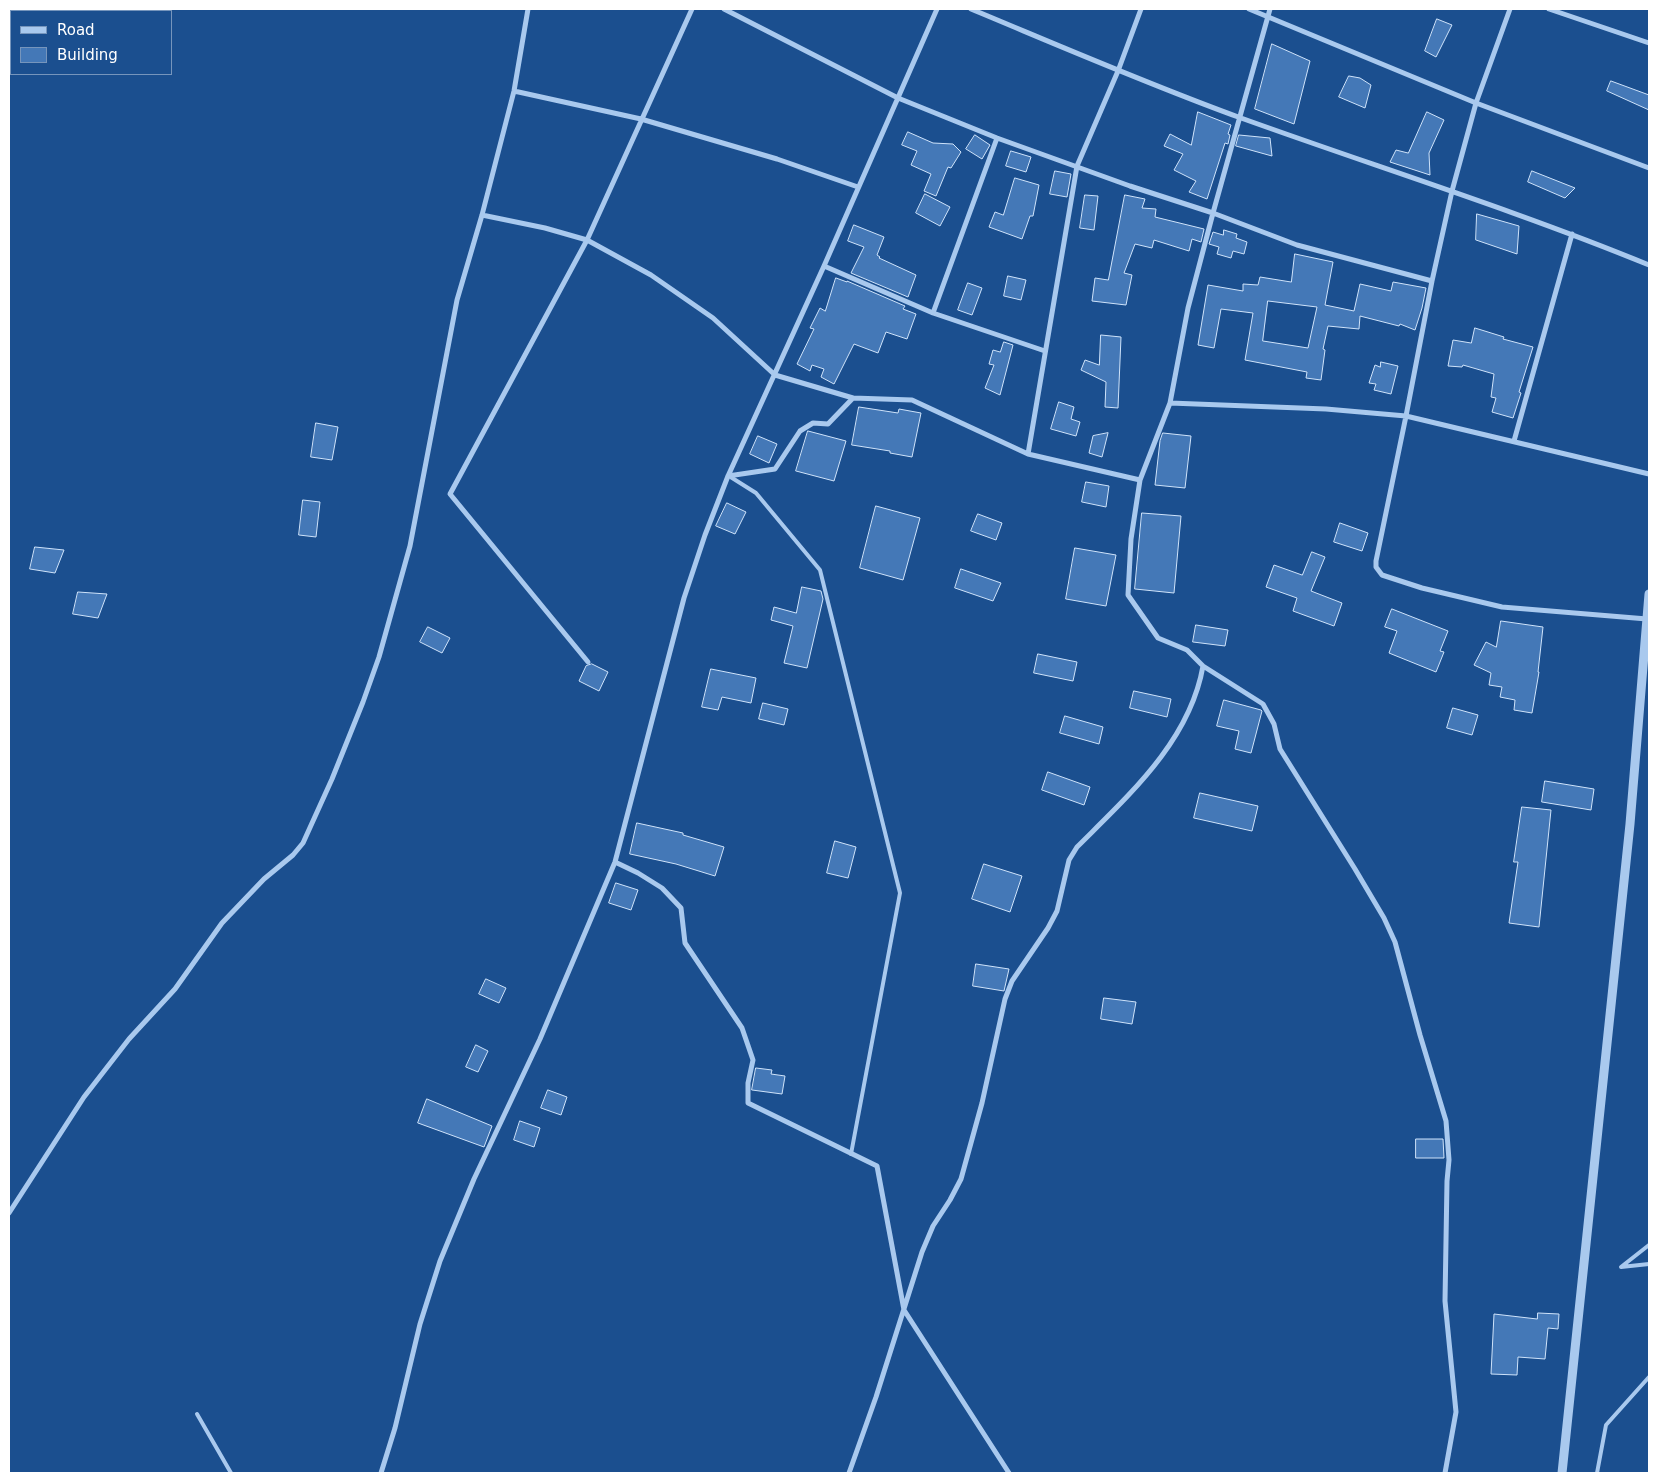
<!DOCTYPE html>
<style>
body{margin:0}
#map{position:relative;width:1658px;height:1482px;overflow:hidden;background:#1b4f8f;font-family:"DejaVu Sans",sans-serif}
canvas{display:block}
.frame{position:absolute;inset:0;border:10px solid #fff;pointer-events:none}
.legend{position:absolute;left:10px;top:10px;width:162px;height:65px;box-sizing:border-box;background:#1b4f8f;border:1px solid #7695bc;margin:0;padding:6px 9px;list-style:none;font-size:15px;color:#fff}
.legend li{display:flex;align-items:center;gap:10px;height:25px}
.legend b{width:25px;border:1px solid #7695bc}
</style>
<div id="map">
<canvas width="1658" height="1482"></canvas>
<div class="frame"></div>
<ul class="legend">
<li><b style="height:6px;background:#a9c9ee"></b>Road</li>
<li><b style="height:14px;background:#4478b7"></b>Building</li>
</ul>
</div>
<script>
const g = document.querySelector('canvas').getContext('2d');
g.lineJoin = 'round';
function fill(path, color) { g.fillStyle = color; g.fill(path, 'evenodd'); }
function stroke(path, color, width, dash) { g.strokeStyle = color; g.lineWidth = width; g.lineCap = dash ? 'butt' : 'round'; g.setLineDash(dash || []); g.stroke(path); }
const building = new Path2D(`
 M 1437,19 L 1452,25 L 1436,57 L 1425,51 Z
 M 1272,44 L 1310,61 L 1294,124 L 1255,109 Z
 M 1349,76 L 1360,78 L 1371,85 L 1365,108 L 1339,97 Z
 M 1611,81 L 1649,95 L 1649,110 L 1607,91 Z
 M 1198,112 L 1231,125 L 1228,134 L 1230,135 L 1228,144 L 1225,143 L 1207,199 L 1189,192 L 1196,181 L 1174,170 L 1183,154 L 1164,146 L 1170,134 L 1191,145 Z
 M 1427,112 L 1444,120 L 1429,153 L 1430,175 L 1390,162 L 1396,150 L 1408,153 Z
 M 908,132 L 933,143 L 953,144 L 961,152 L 951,168 L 948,167 L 936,196 L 924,191 L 931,174 L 911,165 L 917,151 L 902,145 Z
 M 975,135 L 990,145 L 982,159 L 966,149 Z
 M 1239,135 L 1270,138 L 1272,156 L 1236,146 Z
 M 1011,151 L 1031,157 L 1026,172 L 1006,166 Z
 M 1055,171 L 1071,174 L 1067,197 L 1050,194 Z
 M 1532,171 L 1575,188 L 1565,198 L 1528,182 Z
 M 1015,178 L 1039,185 L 1033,216 L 1030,216 L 1022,239 L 989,227 L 995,212 L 1003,215 Z
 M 925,194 L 950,207 L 940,226 L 916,213 Z
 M 1085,195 L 1098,196 L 1094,230 L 1080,228 Z
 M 1125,195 L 1145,199 L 1142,208 L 1156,209 L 1155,217 L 1204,229 L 1201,242 L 1192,239 L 1189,251 L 1154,240 L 1152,248 L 1135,244 L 1124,273 L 1132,275 L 1126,305 L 1092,301 L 1095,278 L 1108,280 Z
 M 1477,214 L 1519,226 L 1517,254 L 1476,240 Z
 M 854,225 L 884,237 L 877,255 L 880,257 L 879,258 L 916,275 L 908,297 L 851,273 L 864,247 L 848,241 Z
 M 1224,230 L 1237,234 L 1236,238 L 1247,242 L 1244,254 L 1233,251 L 1231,258 L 1217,254 L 1219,247 L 1209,244 L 1213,232 L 1223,235 Z
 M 1295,254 L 1333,262 L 1325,305 L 1354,311 L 1360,284 L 1391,291 L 1393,282 L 1426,288 L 1422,308 L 1415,330 L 1400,324 L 1399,326 L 1360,316 L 1359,329 L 1328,326 L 1323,349 L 1325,350 L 1321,380 L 1306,378 L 1307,372 L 1245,360 L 1253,313 L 1221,309 L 1214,348 L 1198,345 L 1208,285 L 1243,291 L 1243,284 L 1258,285 L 1260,277 L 1291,282 ZM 1268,301 L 1317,307 L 1308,348 L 1263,341 Z
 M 1008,276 L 1026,280 L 1021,300 L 1004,296 Z
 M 836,278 L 847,282 L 847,281 L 905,306 L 903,309 L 916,314 L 907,339 L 886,332 L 878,353 L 854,344 L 834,384 L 821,377 L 824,369 L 812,365 L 810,371 L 797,364 L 814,329 L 810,328 L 820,308 L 825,311 Z
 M 968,283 L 982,288 L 972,315 L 958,310 Z
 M 1475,328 L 1504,337 L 1503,339 L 1533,347 L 1519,392 L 1521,393 L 1513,418 L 1492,412 L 1496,398 L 1491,397 L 1494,374 L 1463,365 L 1462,367 L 1448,366 L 1453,340 L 1471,343 Z
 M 1101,335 L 1121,337 L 1118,408 L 1105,407 L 1106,382 L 1081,370 L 1085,360 L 1099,365 Z
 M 1004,342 L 1013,345 L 1000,395 L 985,388 L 994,365 L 989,364 L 993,350 L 1000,352 Z
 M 1381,362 L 1398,366 L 1391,394 L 1374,390 L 1376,384 L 1369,383 L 1375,365 L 1380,367 Z
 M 1059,402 L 1074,407 L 1071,419 L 1080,422 L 1076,436 L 1051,429 Z
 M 859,407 L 898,413 L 899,409 L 921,413 L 912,457 L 890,453 L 890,451 L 852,445 Z
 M 316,423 L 338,427 L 332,460 L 311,457 Z
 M 808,431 L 846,441 L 834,481 L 796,471 Z
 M 1108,433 L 1102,457 L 1089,453 L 1093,436 Z
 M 1163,433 L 1191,436 L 1185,488 L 1155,485 L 1160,441 Z
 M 758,436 L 777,444 L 769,463 L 750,454 Z
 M 1086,482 L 1109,486 L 1106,507 L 1082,502 Z
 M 303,500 L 320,502 L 316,537 L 299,535 Z
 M 727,503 L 746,512 L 735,534 L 716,526 Z
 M 876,506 L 920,518 L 903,580 L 860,568 Z
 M 1142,513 L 1181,516 L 1174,593 L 1135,589 Z
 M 978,514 L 1002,523 L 996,540 L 971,531 Z
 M 1340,523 L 1368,533 L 1362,551 L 1334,542 Z
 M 35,547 L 64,550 L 55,573 L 30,569 Z
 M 1075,548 L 1116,555 L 1106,606 L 1066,599 Z
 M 1312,552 L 1325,557 L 1311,591 L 1342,603 L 1334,626 L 1293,611 L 1297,598 L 1266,587 L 1274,565 L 1302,575 Z
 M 961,569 L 1001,583 L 993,601 L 955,588 Z
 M 802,587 L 821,591 L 823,599 L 807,668 L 784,663 L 793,626 L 771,620 L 774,607 L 796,613 Z
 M 78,592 L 107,594 L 98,618 L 73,614 Z
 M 1392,609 L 1448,631 L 1440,651 L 1444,652 L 1436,672 L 1389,653 L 1397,631 L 1385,627 Z
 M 1501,621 L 1543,627 L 1538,672 L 1539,672 L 1532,713 L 1514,710 L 1515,700 L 1500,697 L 1502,687 L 1489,685 L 1491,673 L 1474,665 L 1486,642 L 1496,647 Z
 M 1196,625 L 1228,630 L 1225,646 L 1193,642 Z
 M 428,627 L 450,638 L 442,653 L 420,642 Z
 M 1038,654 L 1077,662 L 1073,681 L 1034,673 Z
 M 592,664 L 608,672 L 599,691 L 579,681 L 586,666 Z
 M 711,669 L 756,678 L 751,703 L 722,697 L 718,710 L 702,707 Z
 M 1134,691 L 1171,699 L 1167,717 L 1130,708 Z
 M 1224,700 L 1261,710 L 1262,711 L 1251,753 L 1235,749 L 1239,731 L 1217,726 Z
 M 763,703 L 788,709 L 784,725 L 759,719 Z
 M 1453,708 L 1478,715 L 1472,735 L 1447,728 Z
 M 1065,716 L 1103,727 L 1099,744 L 1060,733 Z
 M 1048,772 L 1090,787 L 1084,805 L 1042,790 Z
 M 1545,781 L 1594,789 L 1591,810 L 1542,802 Z
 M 1200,793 L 1258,806 L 1252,831 L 1194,818 Z
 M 1522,807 L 1551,810 L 1539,927 L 1509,923 L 1518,862 L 1514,862 Z
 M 637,823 L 683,833 L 683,835 L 724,847 L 715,876 L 676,864 L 630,854 Z
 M 835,841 L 856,847 L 848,878 L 827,873 Z
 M 984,864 L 1022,876 L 1010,912 L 972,899 Z
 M 616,883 L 638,890 L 631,910 L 609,903 Z
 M 976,964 L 1009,969 L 1004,991 L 973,986 Z
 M 486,979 L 506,988 L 499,1003 L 479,994 Z
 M 1104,998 L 1136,1002 L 1132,1024 L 1101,1019 Z
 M 476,1045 L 488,1051 L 478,1072 L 466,1067 Z
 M 756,1068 L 772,1070 L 771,1074 L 785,1076 L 782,1094 L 752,1090 Z
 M 548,1090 L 567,1097 L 561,1115 L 541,1108 Z
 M 427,1099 L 492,1126 L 484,1147 L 418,1123 Z
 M 520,1121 L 540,1128 L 534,1147 L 514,1140 Z
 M 1416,1139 L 1443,1139 L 1444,1158 L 1416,1158 Z
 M 1538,1313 L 1559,1314 L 1558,1329 L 1548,1328 L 1545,1359 L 1518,1357 L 1517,1375 L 1491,1374 L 1494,1314 L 1537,1319 Z`);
fill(building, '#4478b7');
stroke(building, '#cfe3fa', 1);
stroke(new Path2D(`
 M 729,476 L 756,493 L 820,570 L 900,893 L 851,1154
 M 1649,1245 L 1621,1267 L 1649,1264
 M 197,1414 L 231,1473
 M 1597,1473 L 1606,1425 L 1649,1377`), '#a9c9ee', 4);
stroke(new Path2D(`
 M 724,9 L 898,98 L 997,138 L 1130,186 L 1213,213 L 1297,245 L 1432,281
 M 971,9 C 1060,46 1150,85 1241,118 C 1377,167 1515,210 1649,265
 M 1249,9 L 1476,103 L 1649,168
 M 1510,9 L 1476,103 L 1452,191 L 1432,281 L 1406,416 L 1376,561 L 1376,567 L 1382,575 L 1422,588 L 1502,607 L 1647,619
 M 1549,9 L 1649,43
 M 514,91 L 641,119 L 777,159 L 858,187
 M 482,215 L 545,228 L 587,240 L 651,275 L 713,318 L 775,375 L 853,398
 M 824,266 L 933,313 L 1045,351
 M 933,313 L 997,138
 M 1170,403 L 1326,409 L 1406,416 L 1649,474
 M 1514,441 L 1572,234
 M 1028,454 L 1077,166 L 1118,71 L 1141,9
 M 728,476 L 775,469 L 800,431 L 813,423 L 828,424 L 853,398 L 912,400 L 1028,454 L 1140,480
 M 588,662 L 450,494 L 587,240 L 692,9
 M 1203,666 L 1263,704 L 1274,724 L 1280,749 L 1355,869 L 1384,918 L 1395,942 L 1420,1035 L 1446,1121 L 1449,1160 L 1447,1181 L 1445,1301 L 1456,1412 L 1445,1473
 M 615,862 L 638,873 L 662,888 L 681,908 L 685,943 L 742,1028 L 753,1060 L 748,1083 L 748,1103 L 877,1166 L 904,1310 L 1009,1473
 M 9,1213 L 84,1097 L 129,1039 L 175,989 L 222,923 L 264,879 L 293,855 L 303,843 L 332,779 L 363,702 L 379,657 L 410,546 L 457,300 L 482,215 L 514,91 L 528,9
 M 381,1473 L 395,1428 L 420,1324 L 440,1261 L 474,1179 L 540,1039 L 615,862 L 684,598 L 705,535 L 728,476 L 824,266 L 937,9
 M 849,1473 L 876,1397 L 922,1252 L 933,1226 L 950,1200 L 961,1179 L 982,1103 L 1005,999 L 1012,981 L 1048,928 L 1057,911 L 1069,860 L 1077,847 C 1129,795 1190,741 1203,666 L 1187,650 L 1158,638 L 1128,595 L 1131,539 L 1140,480 L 1170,403 L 1188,308 L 1213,213 L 1270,9`), '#a9c9ee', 5);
stroke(new Path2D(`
 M 1562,1473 L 1630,824 L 1649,594`), '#a9c9ee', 9);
</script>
